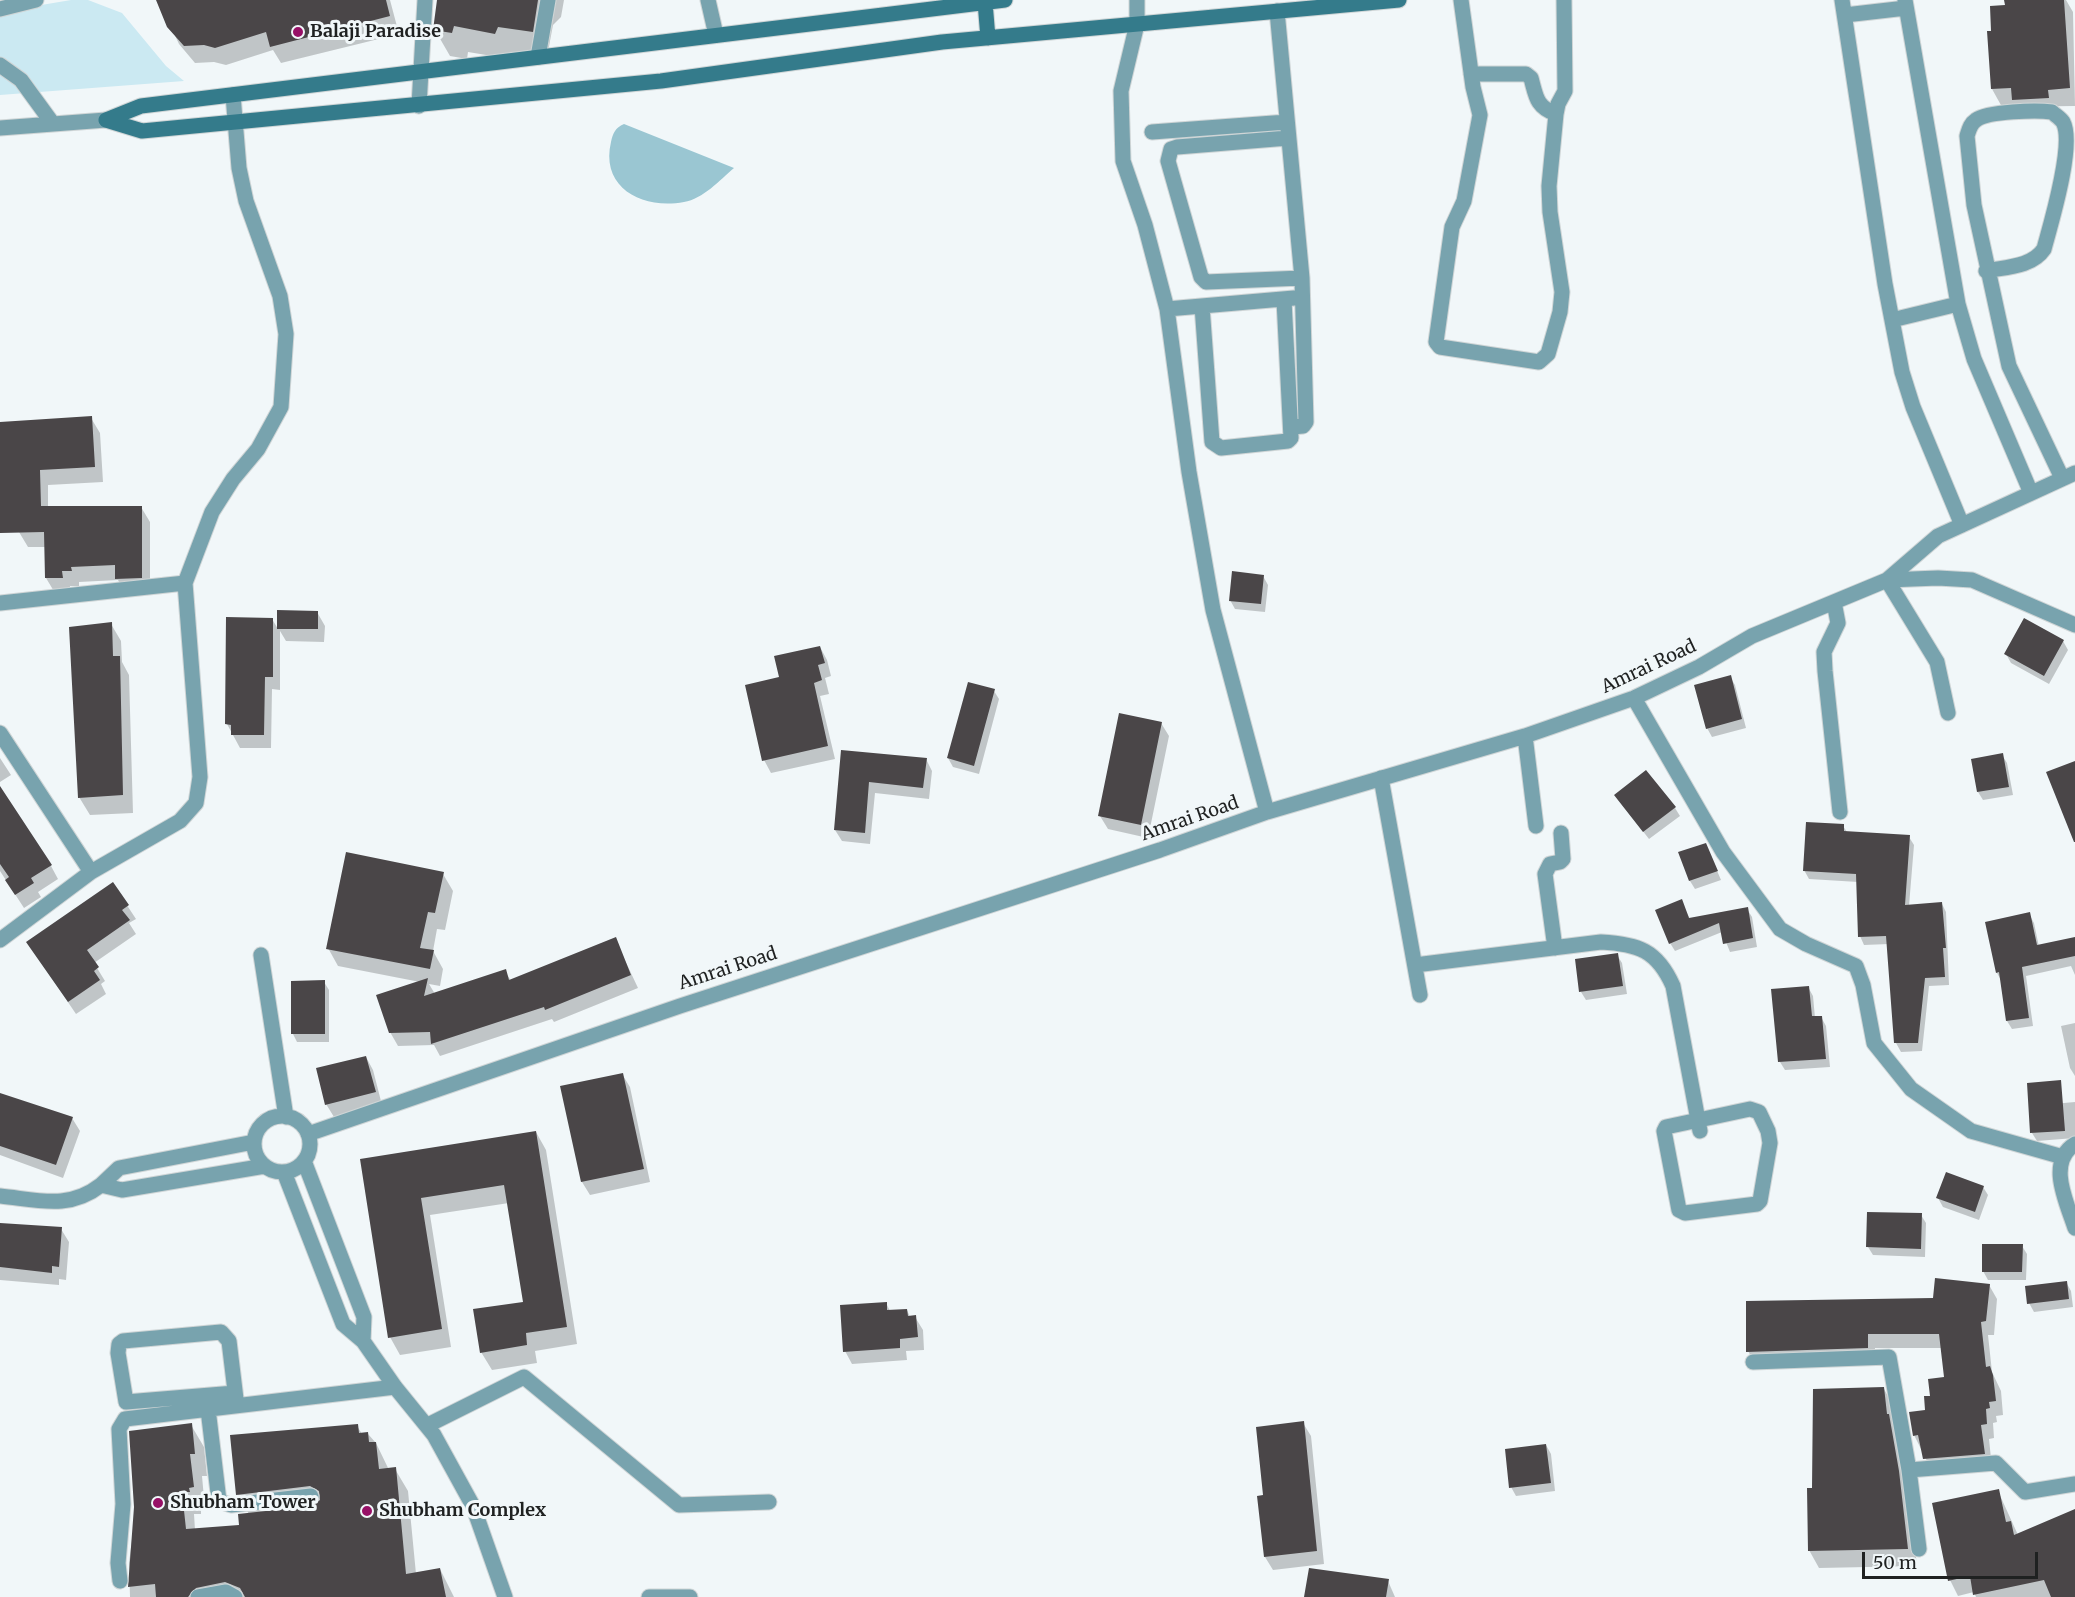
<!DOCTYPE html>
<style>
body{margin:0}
#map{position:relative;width:2075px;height:1597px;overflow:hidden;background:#f1f7f9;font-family:Merriweather,serif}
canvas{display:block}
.scale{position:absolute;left:1862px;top:1552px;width:176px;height:27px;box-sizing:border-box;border:3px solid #1f2121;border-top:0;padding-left:8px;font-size:18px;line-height:21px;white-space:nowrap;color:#1f2121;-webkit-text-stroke:4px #f1f7f9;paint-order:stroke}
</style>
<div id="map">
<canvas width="2075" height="1597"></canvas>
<div class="scale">50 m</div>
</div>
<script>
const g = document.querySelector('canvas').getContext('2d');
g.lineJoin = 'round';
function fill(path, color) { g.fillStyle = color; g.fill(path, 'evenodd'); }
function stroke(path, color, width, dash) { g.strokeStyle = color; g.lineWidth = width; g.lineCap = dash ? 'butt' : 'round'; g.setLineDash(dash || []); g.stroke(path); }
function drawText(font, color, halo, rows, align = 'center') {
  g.font = font + ' Merriweather,serif'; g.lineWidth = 6; g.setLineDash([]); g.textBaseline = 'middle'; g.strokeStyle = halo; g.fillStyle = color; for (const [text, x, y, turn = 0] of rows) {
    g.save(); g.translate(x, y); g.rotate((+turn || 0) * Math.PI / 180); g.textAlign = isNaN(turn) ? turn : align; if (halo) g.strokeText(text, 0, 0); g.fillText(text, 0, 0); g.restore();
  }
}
fill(new Path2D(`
 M 71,0 L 88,0 L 122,13 L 166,66 L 184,81 L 0,95 L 0,12 Z`), '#cbe9f2');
fill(new Path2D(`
 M 624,124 L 734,168 C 720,180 703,199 684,202 C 643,210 600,188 611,142 C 613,133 615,128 624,124 Z`), '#9ac6d2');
fill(new Path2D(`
 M 158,0 L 390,0 L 399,34 L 281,63 L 273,50 L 226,65 L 214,62 L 195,63 L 179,44 Z
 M 440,0 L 564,0 L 561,17 L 553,25 L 547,57 L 512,53 L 510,59 L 468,52 L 467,59 L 450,56 L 435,30 Z
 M 2006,0 L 2066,0 L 2073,12 L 2075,106 L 2002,107 L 1992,89 L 1993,32 L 2006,6 Z
 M 91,418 L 100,433 L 103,482 L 48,485 L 48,508 L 141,507 L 150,522 L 150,593 L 125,593 L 118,580 L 79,582 L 79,586 L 70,586 L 70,592 L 55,593 L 46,578 L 45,547 L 28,547 L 19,532 L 15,422 Z
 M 1263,576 L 1268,585 L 1265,612 L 1235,609 L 1230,600 Z
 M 279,612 L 317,612 L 325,626 L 324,642 L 286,641 L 280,631 L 280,690 L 272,689 L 271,748 L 240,748 L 227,724 L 272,619 L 278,629 Z
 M 111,624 L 121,641 L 122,662 L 129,675 L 133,813 L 90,815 L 79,797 Z
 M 2063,641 L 2068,650 L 2049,684 L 2011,663 L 2006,654 Z
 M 820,647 L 827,660 L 831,676 L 825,678 L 829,694 L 820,696 L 835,759 L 771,773 L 764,760 L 781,678 Z
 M 1730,677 L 1735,685 L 1746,728 L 1712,737 L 1707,728 Z
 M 994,691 L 999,699 L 979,774 L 953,767 L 948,758 Z
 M 1161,723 L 1169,736 L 1148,838 L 1108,829 L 1100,816 Z
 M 842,751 L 926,759 L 932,771 L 929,799 L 875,793 L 870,844 L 842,841 L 835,830 Z
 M 2002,755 L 2007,763 L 2013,795 L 1983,800 L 1978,792 Z
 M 0,758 L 11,775 L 0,782 Z
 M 1621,803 L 1675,808 L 1680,816 L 1649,839 Z
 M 0,808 L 51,866 L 58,879 L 38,892 L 41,897 L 24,908 L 0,871 Z
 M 1843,826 L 1847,832 L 1909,837 L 1914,845 L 1909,906 L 1942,904 L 1946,912 L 1949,985 L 1929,986 L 1922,1051 L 1901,1052 L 1896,1043 L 1889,944 L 1864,945 L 1860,936 L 1858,882 L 1809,879 L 1804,870 Z
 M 1706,845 L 1721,880 L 1695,889 L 1690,881 Z
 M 443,874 L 453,891 L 445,930 L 437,929 L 433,951 L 443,969 L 440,986 L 429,984 L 435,994 L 505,971 L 511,981 L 615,939 L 638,988 L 554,1022 L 552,1019 L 440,1056 L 434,1045 L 398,1046 L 390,1032 L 420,982 L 338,966 L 328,948 Z
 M 113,884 L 136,919 L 129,923 L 136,934 L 94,963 L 105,981 L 101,984 L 106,994 L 76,1014 L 36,955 Z
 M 1681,901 L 1690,919 L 1747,909 L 1752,917 L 1757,947 L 1730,952 L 1722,932 L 1675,951 L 1670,943 Z
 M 2029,914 L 2034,923 L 2039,947 L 2075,939 L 2075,975 L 2071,966 L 2026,976 L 2033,1026 L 2012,1029 L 2007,1021 L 2002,982 L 1997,973 Z
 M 1617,955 L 1622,963 L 1627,994 L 1586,1000 L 1581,992 Z
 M 324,982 L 329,990 L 329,1042 L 297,1042 L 293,1034 Z
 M 1808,987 L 1813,996 L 1815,1018 L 1821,1017 L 1826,1026 L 1830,1067 L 1785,1070 L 1780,1062 L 1773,991 Z
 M 2075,1023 L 2075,1076 L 2070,1068 L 2061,1026 Z
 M 366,1057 L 373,1070 L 382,1105 L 334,1117 L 326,1104 Z
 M 622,1074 L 630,1087 L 650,1182 L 590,1195 L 582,1182 L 562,1087 Z
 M 0,1094 L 72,1118 L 80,1131 L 63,1178 L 0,1155 Z
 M 2075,1102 L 2075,1138 L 2037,1141 L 2032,1133 L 2030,1106 Z
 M 536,1132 L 546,1150 L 577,1344 L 535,1351 L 537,1363 L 492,1370 L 481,1352 L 525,1303 L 509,1203 L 430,1215 L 451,1347 L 400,1355 L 390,1337 L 361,1160 Z
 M 1983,1187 L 1988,1195 L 1979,1220 L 1943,1207 L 1938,1198 Z
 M 1921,1215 L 1926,1223 L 1925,1257 L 1873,1255 L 1868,1247 Z
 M 0,1224 L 61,1229 L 69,1242 L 66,1280 L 59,1279 L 59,1285 L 0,1280 Z
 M 2022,1246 L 2027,1254 L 2026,1280 L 1988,1280 L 1983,1271 Z
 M 2066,1282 L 2071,1291 L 2073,1307 L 2034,1312 L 2029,1303 Z
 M 1989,1285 L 1997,1299 L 1994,1335 L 1988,1335 L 1992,1372 L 2001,1391 L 2003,1415 L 1996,1416 L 1997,1422 L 1993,1423 L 1994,1438 L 1989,1439 L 1992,1468 L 1933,1473 L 1914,1435 L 1931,1397 L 1946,1378 L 1942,1348 L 1875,1348 L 1875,1362 L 1756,1365 L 1748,1351 Z
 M 886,1303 L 890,1311 L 907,1310 L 910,1317 L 915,1317 L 923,1330 L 924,1350 L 906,1351 L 907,1360 L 852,1364 L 845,1351 Z
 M 1884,1389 L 1894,1407 L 1909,1490 L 1917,1566 L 1819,1568 L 1809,1550 L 1813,1489 Z
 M 1303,1423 L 1311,1436 L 1324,1564 L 1273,1570 L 1265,1557 L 1265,1497 Z
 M 191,1425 L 204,1447 L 207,1476 L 202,1476 L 205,1509 L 201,1510 L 201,1514 L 194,1514 L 195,1530 L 241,1526 L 249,1514 L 237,1494 L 357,1426 L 362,1434 L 368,1434 L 376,1443 L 389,1470 L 395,1469 L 408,1491 L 416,1574 L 440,1569 L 454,1597 L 130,1597 L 129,1563 L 136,1507 Z
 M 1546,1445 L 1551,1454 L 1555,1491 L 1516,1496 L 1511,1487 Z
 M 1998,1491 L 2018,1535 L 2075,1511 L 2075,1597 L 1976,1597 L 1974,1592 L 1958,1596 L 1950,1580 Z
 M 1388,1581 L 1395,1597 L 1306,1597 Z`), '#0003');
fill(new Path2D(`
 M 156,0 L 386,0 L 390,16 L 270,47 L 266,32 L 215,48 L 204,45 L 184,46 L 167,27 Z
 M 437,0 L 538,0 L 533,32 L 498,27 L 495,34 L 454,26 L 452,33 L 433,30 Z
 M 2004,0 L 2064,0 L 2070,88 L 2048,90 L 2049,98 L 2012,100 L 2011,88 L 1991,89 L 1987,31 L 1991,31 L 1990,6 L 2005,5 Z
 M 92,416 L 95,467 L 40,470 L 41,506 L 142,506 L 142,578 L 115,579 L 115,565 L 71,567 L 72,571 L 62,571 L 63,578 L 45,578 L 44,532 L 0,533 L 0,422 Z
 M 1232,571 L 1264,575 L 1261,604 L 1229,601 Z
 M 277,610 L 318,611 L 318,629 L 277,629 Z
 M 226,617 L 273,618 L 273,677 L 265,677 L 264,735 L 231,735 L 231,725 L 225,724 Z
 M 2024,618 L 2064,640 L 2044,676 L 2004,654 Z
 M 112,622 L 113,656 L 120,656 L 123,795 L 78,798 L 69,627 Z
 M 820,646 L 825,663 L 818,665 L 822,680 L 814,683 L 828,746 L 762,761 L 745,685 L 779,677 L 774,656 Z
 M 1731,675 L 1742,719 L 1706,729 L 1694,685 Z
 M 968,682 L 995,689 L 974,766 L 947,758 Z
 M 1119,713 L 1162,722 L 1141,825 L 1098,816 Z
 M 841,750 L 927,758 L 923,788 L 869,782 L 865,833 L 834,830 Z
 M 2003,753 L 2009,787 L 1977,792 L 1971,759 Z
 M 2075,761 L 2075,842 L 2074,842 L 2046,772 Z
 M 1646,770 L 1676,807 L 1643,832 L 1614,795 Z
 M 0,786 L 52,865 L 31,878 L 34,883 L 15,895 L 5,880 L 9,877 L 0,864 Z
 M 1806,822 L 1844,824 L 1844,831 L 1910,835 L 1905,905 L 1942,902 L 1946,948 L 1943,948 L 1945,977 L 1925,978 L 1918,1043 L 1894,1043 L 1886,936 L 1858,937 L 1856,874 L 1803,871 Z
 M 1706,843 L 1718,871 L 1689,881 L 1678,852 Z
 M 346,852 L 444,872 L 435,913 L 428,912 L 420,948 L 434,950 L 430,969 L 326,949 Z
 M 113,882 L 129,905 L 122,910 L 130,920 L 87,950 L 99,967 L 94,971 L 100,980 L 68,1002 L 26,942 Z
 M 1682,899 L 1689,918 L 1748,907 L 1753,938 L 1723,944 L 1719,923 L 1669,944 L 1655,910 Z
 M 2030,912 L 2037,945 L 2075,937 L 2075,956 L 2022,967 L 2029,1018 L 2006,1021 L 1999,972 L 1996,973 L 1985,922 Z
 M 616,937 L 631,975 L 545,1010 L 544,1007 L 431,1044 L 430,1032 L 389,1033 L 376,995 L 428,978 L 424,996 L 506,969 L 509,980 Z
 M 1618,953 L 1623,986 L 1579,992 L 1575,959 Z
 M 325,980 L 325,1034 L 291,1034 L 291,981 Z
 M 1809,986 L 1812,1016 L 1822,1016 L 1826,1059 L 1778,1062 L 1771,989 Z
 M 366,1056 L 376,1092 L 325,1105 L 316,1068 Z
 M 623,1073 L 644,1169 L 581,1182 L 560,1086 Z
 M 2061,1080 L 2065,1131 L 2030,1133 L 2027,1083 Z
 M 0,1093 L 73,1117 L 56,1165 L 0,1146 Z
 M 536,1131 L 567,1327 L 526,1333 L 527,1345 L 480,1353 L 473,1309 L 523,1302 L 504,1185 L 421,1198 L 442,1329 L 388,1338 L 360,1159 Z
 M 1946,1172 L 1984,1186 L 1975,1212 L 1936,1198 Z
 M 1867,1212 L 1922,1213 L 1921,1249 L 1866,1247 Z
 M 0,1223 L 62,1227 L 59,1267 L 52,1266 L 52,1273 L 0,1267 Z
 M 1982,1244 L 2023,1244 L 2022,1272 L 1982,1272 Z
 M 1935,1278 L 1990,1284 L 1986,1321 L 1981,1322 L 1986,1367 L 1990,1366 L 1993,1375 L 1996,1401 L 1989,1402 L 1990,1408 L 1986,1409 L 1987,1424 L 1981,1425 L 1985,1454 L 1923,1459 L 1918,1435 L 1913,1436 L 1909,1412 L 1925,1410 L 1924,1396 L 1930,1396 L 1928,1379 L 1944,1377 L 1939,1334 L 1868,1334 L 1868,1348 L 1746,1352 L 1746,1301 L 1933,1298 Z
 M 2067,1281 L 2069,1299 L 2027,1304 L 2025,1286 Z
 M 887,1302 L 887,1310 L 907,1309 L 908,1316 L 916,1315 L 918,1337 L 900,1339 L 900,1348 L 843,1352 L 840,1305 Z
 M 1884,1387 L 1887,1414 L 1889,1414 L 1899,1471 L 1908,1549 L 1808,1551 L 1807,1488 L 1812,1488 L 1813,1389 Z
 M 1304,1421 L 1317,1551 L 1264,1557 L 1257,1496 L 1263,1495 L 1256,1427 Z
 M 192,1423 L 195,1454 L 190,1454 L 194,1487 L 189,1488 L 190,1492 L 182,1492 L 186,1529 L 239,1525 L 238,1514 L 312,1506 L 320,1500 L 319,1491 L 310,1486 L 236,1495 L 230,1435 L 358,1424 L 359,1433 L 368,1432 L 369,1442 L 376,1442 L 379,1469 L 396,1467 L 406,1574 L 440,1568 L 446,1597 L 245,1597 L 240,1588 L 225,1582 L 196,1588 L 188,1597 L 156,1597 L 155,1584 L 128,1587 L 134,1507 L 129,1431 Z
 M 1546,1444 L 1551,1483 L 1509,1488 L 1505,1449 Z
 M 1999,1489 L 2006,1522 L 2011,1521 L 2014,1535 L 2075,1509 L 2075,1597 L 2051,1597 L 2044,1580 L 1973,1595 L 1970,1576 L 1948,1581 L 1932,1503 Z
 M 1309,1568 L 1389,1579 L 1386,1597 L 1304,1597 Z`), '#4a4648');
const street = new Path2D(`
 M 708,0 L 716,35
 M 1137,0 L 1137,24 L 1121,91 L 1123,161 L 1145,225 L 1167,309 L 1189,472 L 1213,610 L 1267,812
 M 1461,0 L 1473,87 L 1480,115 L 1464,201 L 1452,227 L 1436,342 L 1440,347 L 1539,362 L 1548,354 L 1560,312 L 1562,292 L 1550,212 L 1549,186 L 1556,114 C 1536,107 1536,96 1531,78 L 1526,74 L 1471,74
 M 1842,0 L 1885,284 L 1902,372 L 1913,407 L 1962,525
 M 1905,0 L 1958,304 L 1974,359 L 2031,493
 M 0,9 L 36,0
 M 1277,11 L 1302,278 L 1306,422 L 1303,426 L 1292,427
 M 1845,15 L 1906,8
 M 538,57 L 548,0
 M 0,65 L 21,80 L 53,124
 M 419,106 L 425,0
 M 1556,114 L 1558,104 L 1565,91 L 1564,0
 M 0,128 L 106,120
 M 1152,132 L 1287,122
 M 1288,138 L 1177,147 L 1171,149 L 1168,161 L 1201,277 L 1206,282 L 1302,278
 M 1986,271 C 2006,267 2032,267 2044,249 C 2051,223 2075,144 2063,122 C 2060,118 2055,115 2052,112 C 2037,110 1988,111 1976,120 C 1970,124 1969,130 1967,136 L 1974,205 L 2009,366 L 2062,478
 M 1202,306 L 1212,442 L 1221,448 L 1288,441 L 1291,438 L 1284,300
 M 1167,309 L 1294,298
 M 1892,320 L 1958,304
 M 1887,580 L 1938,536 L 2075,473
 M 1887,580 L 1937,662 L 1948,713
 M 1834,602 L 1838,623 L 1824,652 L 1825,671 L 1840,812
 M 0,603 L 185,583
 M 1634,698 L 1723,852 L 1780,929 L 1806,944 L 1856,966 L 1863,985 L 1874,1043 L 1911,1089 L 1971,1131 L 2063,1157
 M 0,733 L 91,872
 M 1525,736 L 1536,826
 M 1381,778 L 1420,995
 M 0,940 L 91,872 L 180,821 L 196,803 L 200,777 L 185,583 L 212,512 L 233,479 L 258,449 L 281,407 L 286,334 L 280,296 L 246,201 L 239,168 L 233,95
 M 1555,948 L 1545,874 L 1550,864 L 1560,862 L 1563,859 L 1561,833
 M 261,955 L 286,1117
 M 1415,965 L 1601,942 C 1638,944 1657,950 1673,986 L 1700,1131
 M 1750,1109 L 1759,1112 L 1768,1131 L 1770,1143 L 1760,1201 L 1757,1204 L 1685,1213 L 1679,1210 L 1664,1131 L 1666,1127 Z
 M254 1144a28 28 0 1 1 56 0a28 28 0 1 1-56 0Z
 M 308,1134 L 680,1006 L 1160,850 L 1267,812 L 1525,736 L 1634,698 L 1699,667 L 1752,636 L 1887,580 L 1938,578 L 1972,580 L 2075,625
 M 254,1142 L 119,1168 L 101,1185 L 122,1190 L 265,1166
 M 2075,1144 C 2046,1162 2067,1203 2075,1228
 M 304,1161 L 364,1317 L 363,1341
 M 284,1172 L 343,1324 L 363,1341 L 395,1387 L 434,1435 L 473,1506 L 505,1597
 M 0,1196 C 39,1200 69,1210 101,1185
 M 1753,1362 L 1889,1357 L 1909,1470 L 1996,1463 L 2025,1492 L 2075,1484
 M 235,1393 L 126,1402 L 118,1353 L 119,1344 L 123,1341 L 221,1332 L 229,1341 L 236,1399 L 237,1405
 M 208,1409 L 219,1501 L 231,1505 L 311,1496
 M 428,1425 L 524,1377 L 679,1505 L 769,1502
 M 1909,1470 L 1919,1549
 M 120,1581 L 118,1563 L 123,1504 L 119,1429 L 125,1419 L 395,1387
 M 198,1597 L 226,1592 L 235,1597
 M 649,1597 L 690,1597`);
const secondary = new Path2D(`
 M 985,2 L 988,38
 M 106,120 L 142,131 L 661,81 L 942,42 L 1399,0
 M 106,120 L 141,106 L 1005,0`);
stroke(street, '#cfd5d6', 17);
stroke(secondary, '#cfd5d6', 17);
stroke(street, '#78a3ae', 15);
stroke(secondary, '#347b8b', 15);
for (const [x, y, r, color] of [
 [298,32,6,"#971066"],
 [158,1503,6,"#971066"],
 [367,1511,6,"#971066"]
]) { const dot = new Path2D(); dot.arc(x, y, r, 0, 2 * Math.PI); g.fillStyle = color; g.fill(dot); stroke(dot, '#f1f7f9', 2); }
drawText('bold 18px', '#1f2121', '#f1f7f9', [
 ["Balaji Paradise",310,32],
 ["Shubham Tower",170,1503],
 ["Shubham Complex",379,1511]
], 'left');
drawText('18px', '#1f2121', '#f1f7f9', [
 ["Amrai Road",1649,667,-25],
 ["Amrai Road",1190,819,-19],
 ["Amrai Road",728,969,-18]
]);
</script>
